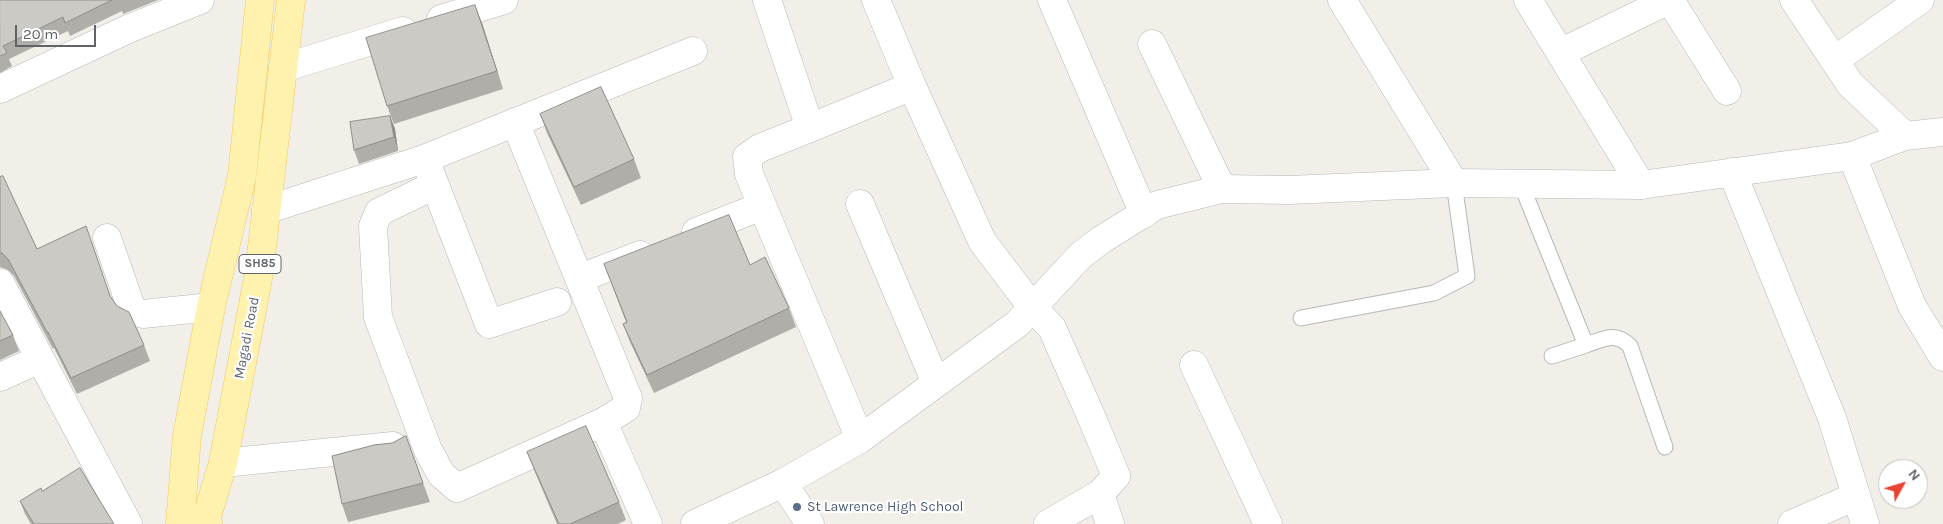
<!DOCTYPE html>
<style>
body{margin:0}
#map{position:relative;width:1943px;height:524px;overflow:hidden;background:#f1efe8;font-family:Karla,sans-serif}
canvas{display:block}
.north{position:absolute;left:1878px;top:459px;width:50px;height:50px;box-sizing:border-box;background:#fff;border:1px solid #bfc1c3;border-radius:50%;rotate:51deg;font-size:14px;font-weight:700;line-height:20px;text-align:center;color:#5f6368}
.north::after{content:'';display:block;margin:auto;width:18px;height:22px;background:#ea4335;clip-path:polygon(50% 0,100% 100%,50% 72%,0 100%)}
.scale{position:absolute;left:15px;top:25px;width:81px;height:22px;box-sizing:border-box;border:2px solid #5f6368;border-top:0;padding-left:6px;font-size:15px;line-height:18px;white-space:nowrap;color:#5f6368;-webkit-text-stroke:4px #fff;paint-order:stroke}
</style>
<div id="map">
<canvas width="1943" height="524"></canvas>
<div class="north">N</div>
<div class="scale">20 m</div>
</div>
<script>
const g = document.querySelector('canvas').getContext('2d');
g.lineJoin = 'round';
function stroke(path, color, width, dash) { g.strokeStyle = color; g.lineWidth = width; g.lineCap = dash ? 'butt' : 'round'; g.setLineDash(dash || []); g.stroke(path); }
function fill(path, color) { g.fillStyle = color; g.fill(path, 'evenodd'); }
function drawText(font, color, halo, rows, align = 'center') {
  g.font = font + ' Karla,sans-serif'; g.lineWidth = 4.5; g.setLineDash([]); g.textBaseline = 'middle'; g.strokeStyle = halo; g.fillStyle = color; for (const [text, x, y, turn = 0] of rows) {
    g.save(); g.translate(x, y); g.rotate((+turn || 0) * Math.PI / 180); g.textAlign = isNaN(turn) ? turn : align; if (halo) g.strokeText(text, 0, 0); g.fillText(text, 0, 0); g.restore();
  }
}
const service = new Path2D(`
 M 1521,184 L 1586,345 C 1604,339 1615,331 1630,346 L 1665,447
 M 1301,318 L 1434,293 L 1467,276 L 1454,183
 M 1552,356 L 1586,345`);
const minor = new Path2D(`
 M 767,0 L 810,128 L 912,86
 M 876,0 L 912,86 L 982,241 L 1032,307 L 1052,328 L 1091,416 L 1116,476 L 1100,494 L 1110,524
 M 1052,0 L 1144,214
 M 1342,0 L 1454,183
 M 1528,0 L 1641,185
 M 1670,0 L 1727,91
 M 1794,0 L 1850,84 L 1905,136
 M 441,19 L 504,0
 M 1152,44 L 1222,189
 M 1560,53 L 1669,0
 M 1835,60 L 1920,0
 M 283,68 L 403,31
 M 0,89 L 128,29 L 200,0
 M 810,128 L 760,148 L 747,157 L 749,174 L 860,439
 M 1852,156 L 1912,306 L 1943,357
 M 428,167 L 489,324 L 557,302
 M 1732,172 L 1832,418 L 1865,524
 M 435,185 L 379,212 L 373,226 L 378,317 L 428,450 L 441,474 L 457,488 L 603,422 L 626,408 L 628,398 L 515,122
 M 860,204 L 936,383
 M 266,210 L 424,159 L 693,51
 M 696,232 L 762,206
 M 107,238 L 131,307 L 135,312 L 143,314 L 211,307
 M 591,274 L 640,255
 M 0,283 L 128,524
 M 1194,365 L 1268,524
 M 0,377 L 40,359
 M 603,422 L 648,524
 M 223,463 L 393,446
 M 783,483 L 810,524
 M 1048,524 L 1100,494
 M 1792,524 L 1856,496`);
const tertiary = new Path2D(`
 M 695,524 L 783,483 L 860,439 L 1017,324 L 1081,255 L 1101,240 L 1157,205 L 1222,189 L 1289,190 L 1454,183 L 1641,185 L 1852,156 L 1905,136 L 1943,132`);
const primary = new Path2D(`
 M 180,524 L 187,436 L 211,307 L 242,176 L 260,0
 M 208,524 L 207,516 L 223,463 L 259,273 L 291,0`);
stroke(service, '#b5b8bc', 17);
stroke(minor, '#b5b8bc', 29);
stroke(tertiary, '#b5b8bc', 29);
stroke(primary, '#f2c960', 29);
stroke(service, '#fff', 15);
stroke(minor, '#fff', 28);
stroke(tertiary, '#fff', 28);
stroke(primary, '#fff2af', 28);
fill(new Path2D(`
 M 0,0 L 158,0 L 123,14 L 122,11 L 70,36 L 68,31 L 9,59 L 12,66 L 0,73 Z
 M 482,23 L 503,89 L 394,124 L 387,106 Z
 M 540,114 L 634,159 L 641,178 L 581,205 L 547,133 Z
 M 390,116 L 395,129 L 398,151 L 359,164 L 354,150 Z
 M 0,177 L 37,249 L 111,297 L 144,345 L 150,361 L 77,394 L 54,348 L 53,349 L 14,276 L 8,270 L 0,267 Z
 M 604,264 L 750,265 L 789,308 L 796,327 L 654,393 L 630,342 L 623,324 L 626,322 Z
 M 0,311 L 13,335 L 19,351 L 0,360 Z
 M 406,436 L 430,502 L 348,522 L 342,504 L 392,443 Z
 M 527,452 L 619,502 L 626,520 L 618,524 L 557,524 L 534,470 Z
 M 42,491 L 114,524 L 31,524 L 25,514 L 20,501 Z`), '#afaea9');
fill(new Path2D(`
 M 475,5 L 482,23 L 503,89 Z
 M 390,116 L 395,129 L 398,151 L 394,137 Z`), '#8f8d8a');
const building = new Path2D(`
 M 0,0 L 112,0 L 65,23 L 63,17 L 3,46 L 7,53 L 0,56 Z
 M 475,5 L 497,71 L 387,106 L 366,38 Z
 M 601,87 L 634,159 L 574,187 L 540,114 Z
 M 390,116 L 394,137 L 354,150 L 350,122 Z
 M 3,176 L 37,249 L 86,226 L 110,296 L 117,306 L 129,312 L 144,345 L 71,378 L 48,332 L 47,332 L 8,259 L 2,253 L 0,253 L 0,177 Z
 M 729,215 L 750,265 L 765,257 L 789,308 L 647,375 L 623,324 L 627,322 L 604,264 Z
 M 0,311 L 13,335 L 0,341 Z
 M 586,426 L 619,502 L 570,524 L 559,524 L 527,452 Z
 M 406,436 L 423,483 L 342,504 L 332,456 L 374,445 L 392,443 Z
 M 80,468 L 114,524 L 34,524 L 20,501 L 41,488 L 42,491 Z`);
fill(building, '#cccac5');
stroke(building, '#8f8d8a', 1);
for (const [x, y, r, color] of [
 [797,507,5,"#5c6f8a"]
]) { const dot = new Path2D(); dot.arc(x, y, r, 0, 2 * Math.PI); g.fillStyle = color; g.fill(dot); stroke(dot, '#fff', 2); }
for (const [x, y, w] of [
 [260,264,42]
]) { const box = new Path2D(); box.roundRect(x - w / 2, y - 9.5, w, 19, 4); g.fillStyle = '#fff'; g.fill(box); stroke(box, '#5f6368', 1); }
drawText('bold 12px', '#5f6368', null, [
 ["SH85",260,264]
]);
drawText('14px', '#5f6368', '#fff', [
 ["Magadi Road",247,338,-79]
]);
drawText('14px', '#4e5e75', '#fff', [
 ["St Lawrence High School",807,507]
], 'left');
</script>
